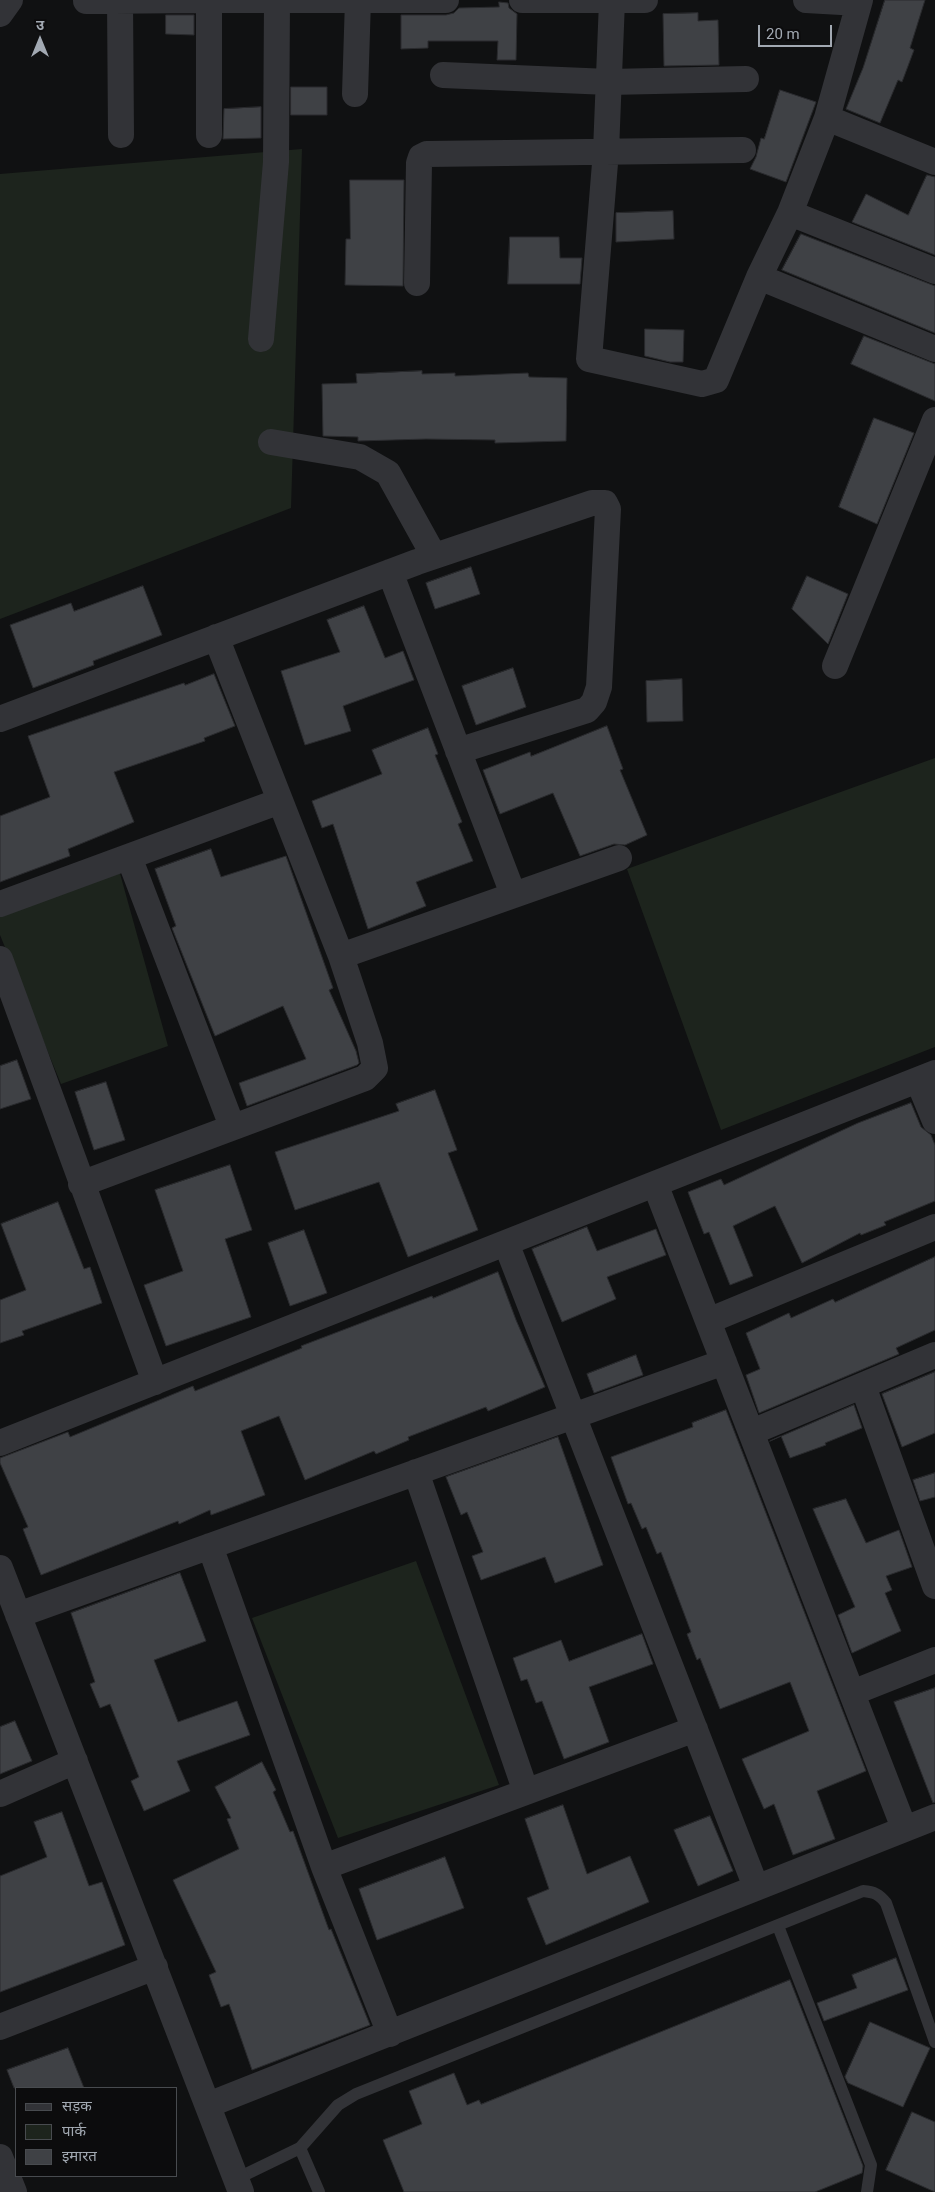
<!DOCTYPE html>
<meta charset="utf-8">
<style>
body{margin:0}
#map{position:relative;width:935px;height:2192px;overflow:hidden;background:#101112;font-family:Roboto,"Noto Sans Devanagari",sans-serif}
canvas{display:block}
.legend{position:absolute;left:15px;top:2087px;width:162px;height:90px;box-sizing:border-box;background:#0c0c0d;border:1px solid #484b4f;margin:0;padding:6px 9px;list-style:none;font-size:15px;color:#a2a9b2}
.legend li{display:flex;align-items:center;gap:10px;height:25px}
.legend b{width:25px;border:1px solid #484b4f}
.north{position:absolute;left:15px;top:15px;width:50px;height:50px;-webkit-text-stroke:4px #0c0c0d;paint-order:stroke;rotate:0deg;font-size:14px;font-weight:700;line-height:20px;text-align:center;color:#a2a9b2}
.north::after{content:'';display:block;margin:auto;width:18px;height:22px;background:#a2a9b2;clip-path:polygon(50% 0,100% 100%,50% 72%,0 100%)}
.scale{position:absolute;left:758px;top:25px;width:74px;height:22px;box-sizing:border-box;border:2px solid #a2a9b2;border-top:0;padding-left:6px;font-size:15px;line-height:18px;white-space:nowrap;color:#a2a9b2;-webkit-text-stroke:4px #0c0c0d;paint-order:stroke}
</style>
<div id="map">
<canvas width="935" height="2192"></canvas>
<ul class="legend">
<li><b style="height:6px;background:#323337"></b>सड़क</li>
<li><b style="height:14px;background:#1d241d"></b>पार्क</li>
<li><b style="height:14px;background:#3f4145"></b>इमारत</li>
</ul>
<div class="north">उ</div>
<div class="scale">20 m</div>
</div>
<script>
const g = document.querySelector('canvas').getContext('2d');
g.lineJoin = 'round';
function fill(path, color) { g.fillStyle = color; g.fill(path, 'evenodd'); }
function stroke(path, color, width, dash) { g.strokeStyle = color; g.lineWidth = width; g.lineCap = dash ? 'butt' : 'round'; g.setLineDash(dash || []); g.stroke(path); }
fill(new Path2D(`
 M 302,149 L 291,508 L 0,619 L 0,174 Z
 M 935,758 L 935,1047 L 721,1130 L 627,869 Z
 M 119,870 L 168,1046 L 61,1084 L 0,935 L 0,914 Z
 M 416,1561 L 499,1785 L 338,1838 L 252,1618 Z`), '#1d241d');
const building = new Path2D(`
 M 885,0 L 925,0 L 910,48 L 914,50 L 902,82 L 898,80 L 880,123 L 846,109 L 863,68 Z
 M 499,2 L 508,3 L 509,8 L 517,14 L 516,60 L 497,60 L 498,41 L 428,41 L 428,48 L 401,49 L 401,15 L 446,15 L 454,13 L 459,8 L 499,7 Z
 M 698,13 L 698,21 L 718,20 L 719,65 L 664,66 L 663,14 Z
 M 166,15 L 194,15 L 194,35 L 166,34 Z
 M 291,87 L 327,87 L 327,115 L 291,115 Z
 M 780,90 L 816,102 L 786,182 L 750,169 L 756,157 L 761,138 L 764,139 Z
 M 261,107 L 261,138 L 223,139 L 224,109 Z
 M 927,175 L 935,177 L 935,255 L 852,222 L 866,194 L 908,215 Z
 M 350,180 L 404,180 L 403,286 L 345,285 L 346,239 L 350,239 Z
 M 673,211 L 674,239 L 616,242 L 616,213 Z
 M 801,234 L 935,286 L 935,333 L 782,270 Z
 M 510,237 L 559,237 L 560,258 L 582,258 L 580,284 L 508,284 Z
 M 645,329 L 684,330 L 683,362 L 670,362 L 645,356 Z
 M 864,336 L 935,364 L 935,401 L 851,364 Z
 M 422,371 L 422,374 L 455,373 L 455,376 L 528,373 L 529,377 L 567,378 L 566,441 L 495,443 L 495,440 L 426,439 L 358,441 L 358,437 L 323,436 L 322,384 L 357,383 L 356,374 Z
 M 874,418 L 914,433 L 877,524 L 839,507 Z
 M 471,567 L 480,594 L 435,609 L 426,583 Z
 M 807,576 L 848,594 L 828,644 L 792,609 Z
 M 143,586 L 162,635 L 93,661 L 94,665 L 33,688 L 10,625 L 71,603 L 74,611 Z
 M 364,606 L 385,658 L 403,651 L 414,680 L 343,706 L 351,731 L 305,745 L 281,671 L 340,652 L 327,620 Z
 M 513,668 L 526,707 L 476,725 L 462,686 Z
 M 214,674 L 235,726 L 204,738 L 205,741 L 114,772 L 134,822 L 68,849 L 70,856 L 0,882 L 0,816 L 50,797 L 28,736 L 184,683 L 185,685 Z
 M 682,679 L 683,721 L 647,722 L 646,681 Z
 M 607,726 L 623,769 L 620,770 L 647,835 L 625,845 L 614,844 L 580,856 L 553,793 L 500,814 L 483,770 L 530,752 L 531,756 Z
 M 428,728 L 438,754 L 435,755 L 462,822 L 458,824 L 473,861 L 416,882 L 426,906 L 368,929 L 333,824 L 322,828 L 312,801 L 382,774 L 372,750 Z
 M 211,849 L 221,877 L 286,856 L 333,988 L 329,990 L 356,1051 L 359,1063 L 357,1065 L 247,1106 L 239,1083 L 306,1059 L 283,1006 L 215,1036 L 172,928 L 176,926 L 155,869 Z
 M 17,1060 L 31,1099 L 0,1109 L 0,1066 Z
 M 106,1082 L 125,1140 L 94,1150 L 75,1092 Z
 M 435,1090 L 457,1150 L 448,1153 L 478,1230 L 408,1257 L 379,1182 L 295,1210 L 275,1152 L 399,1111 L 396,1104 Z
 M 911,1103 L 921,1127 L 931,1135 L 935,1145 L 935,1201 L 884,1222 L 886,1225 L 861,1235 L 860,1233 L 802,1263 L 775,1206 L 733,1226 L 753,1276 L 730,1285 L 709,1232 L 704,1234 L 688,1192 L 721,1179 L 724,1185 L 858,1123 Z
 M 230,1165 L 252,1230 L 225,1239 L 251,1317 L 166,1346 L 144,1285 L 183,1271 L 155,1190 Z
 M 58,1202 L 84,1269 L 90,1267 L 102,1303 L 22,1331 L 24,1335 L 0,1343 L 0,1300 L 26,1290 L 1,1224 Z
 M 587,1227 L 597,1251 L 656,1229 L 666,1255 L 607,1277 L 616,1299 L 562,1322 L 532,1249 Z
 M 304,1230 L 327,1293 L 290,1306 L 268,1243 Z
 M 935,1257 L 935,1330 L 896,1348 L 899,1354 L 759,1413 L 746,1375 L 760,1369 L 746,1333 L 789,1313 L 791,1318 L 833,1299 L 835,1302 Z
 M 498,1272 L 516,1320 L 545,1387 L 488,1411 L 486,1407 L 408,1437 L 409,1440 L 376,1454 L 374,1451 L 305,1480 L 279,1416 L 241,1431 L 265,1495 L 211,1515 L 210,1510 L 179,1524 L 178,1521 L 41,1575 L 23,1529 L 28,1527 L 0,1463 L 0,1458 L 68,1432 L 70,1437 L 193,1386 L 195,1391 L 302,1348 L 301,1346 L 432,1296 L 433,1298 Z
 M 636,1355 L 643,1375 L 594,1393 L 587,1374 Z
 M 935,1372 L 935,1433 L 902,1447 L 882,1394 Z
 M 854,1405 L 862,1428 L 825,1443 L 826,1445 L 790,1458 L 781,1436 L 770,1441 Z
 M 726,1410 L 866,1771 L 817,1791 L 835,1839 L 793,1855 L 774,1804 L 764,1809 L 742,1759 L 809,1731 L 790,1682 L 720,1709 L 700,1658 L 697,1660 L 687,1634 L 691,1632 L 661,1552 L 657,1554 L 646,1527 L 642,1529 L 631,1503 L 628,1504 L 611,1457 L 693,1427 L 692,1423 Z
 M 558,1437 L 603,1565 L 555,1583 L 545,1557 L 481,1580 L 472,1556 L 483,1552 L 467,1512 L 461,1515 L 446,1477 Z
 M 935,1473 L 935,1497 L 920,1501 L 913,1480 Z
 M 846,1499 L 866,1543 L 899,1530 L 912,1567 L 886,1576 L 892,1590 L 885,1593 L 901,1631 L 852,1653 L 838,1615 L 855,1607 L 813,1509 Z
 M 180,1573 L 206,1641 L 154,1660 L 178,1722 L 237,1701 L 250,1735 L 177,1761 L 190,1791 L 144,1811 L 131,1781 L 139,1777 L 110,1704 L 100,1708 L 90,1684 L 95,1682 L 71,1613 Z
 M 642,1634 L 653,1664 L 589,1687 L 609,1742 L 564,1759 L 542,1701 L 536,1703 L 527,1679 L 521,1681 L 513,1658 L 561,1640 L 569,1661 Z
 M 935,1688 L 935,1802 L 933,1803 L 894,1702 Z
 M 15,1721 L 32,1761 L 0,1774 L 0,1727 Z
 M 262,1762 L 276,1790 L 273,1792 L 290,1832 L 293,1831 L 329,1930 L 331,1929 L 370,2025 L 252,2070 L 229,2004 L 221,2007 L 209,1975 L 216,1972 L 173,1880 L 239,1849 L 227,1819 L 231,1818 L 215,1787 Z
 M 563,1805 L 587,1874 L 630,1856 L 649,1902 L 546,1945 L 527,1898 L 549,1889 L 525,1819 Z
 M 62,1812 L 89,1886 L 102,1882 L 125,1945 L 0,1992 L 0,1876 L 47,1857 L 34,1822 Z
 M 710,1816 L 733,1871 L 698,1886 L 674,1830 Z
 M 445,1857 L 464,1908 L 377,1940 L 359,1889 Z
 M 896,1958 L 908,1990 L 824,2021 L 817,2003 L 857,1988 L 852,1975 Z
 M 790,1980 L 863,2166 L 862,2173 L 815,2192 L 404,2192 L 383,2140 L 422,2124 L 409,2091 L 454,2073 L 467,2105 L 479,2100 L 481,2104 Z
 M 870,2022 L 930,2048 L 903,2107 L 848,2083 L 845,2077 Z
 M 68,2048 L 84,2088 L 14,2088 L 7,2070 Z
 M 912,2112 L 935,2122 L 935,2192 L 886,2170 Z`);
fill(building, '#3f4145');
stroke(building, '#2a2b2e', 1);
stroke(new Path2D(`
 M 778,1926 L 871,2165 L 867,2192
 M 300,2148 L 319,2192
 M 236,2179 L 300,2148 L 338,2105 L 356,2094 L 863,1891 C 874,1892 879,1894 886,1903 L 935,2042`), '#323337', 12);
stroke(new Path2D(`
 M 209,0 L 209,135
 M 216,0 L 446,0
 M 522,0 L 645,0
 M 806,0 L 859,3
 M 86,1 L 199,0
 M 120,1 L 121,135
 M 612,1 L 606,151 L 589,359 L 702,384 L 716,380 L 759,277 L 790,213 L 827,118 L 860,0
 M 0,14 L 10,0
 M 443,75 L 609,82 L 746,79
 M 355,94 L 358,0
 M 827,118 L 935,162
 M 790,213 L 935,271
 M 759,277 L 935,349
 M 417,283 L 419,163 L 421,157 L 427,154 L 743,150
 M 261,339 L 276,162 L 277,1
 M 271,442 L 360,457 L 388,473 L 434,556
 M 390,572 L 513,894
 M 835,666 L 935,420
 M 0,719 L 417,562 L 592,503 L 605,503 L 608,509 L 599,687 L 594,702 L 587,710 L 458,751
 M 129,857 L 232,1126
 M 0,904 L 280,801
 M 341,956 L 619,858
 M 0,959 L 155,1382
 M 918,1080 L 935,1121
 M 81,1184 L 365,1078 L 375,1068 L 370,1043 L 341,956 L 216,637
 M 655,1184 L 904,1828
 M 506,1243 L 756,1887
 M 708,1321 L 935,1227
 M 863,1386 L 935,1586
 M 752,1432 L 935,1355
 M 0,1443 L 935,1073
 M 416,1472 L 526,1792
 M 210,1546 L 324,1867 L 390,2034
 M 0,1568 L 241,2192
 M 18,1615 L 724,1362
 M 852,1693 L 935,1660
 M 0,1794 L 75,1761
 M 324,1867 L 695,1729
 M 0,2027 L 155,1967
 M 208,2105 L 935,1817
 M 0,2157 L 14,2192`), '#323337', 26);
</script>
